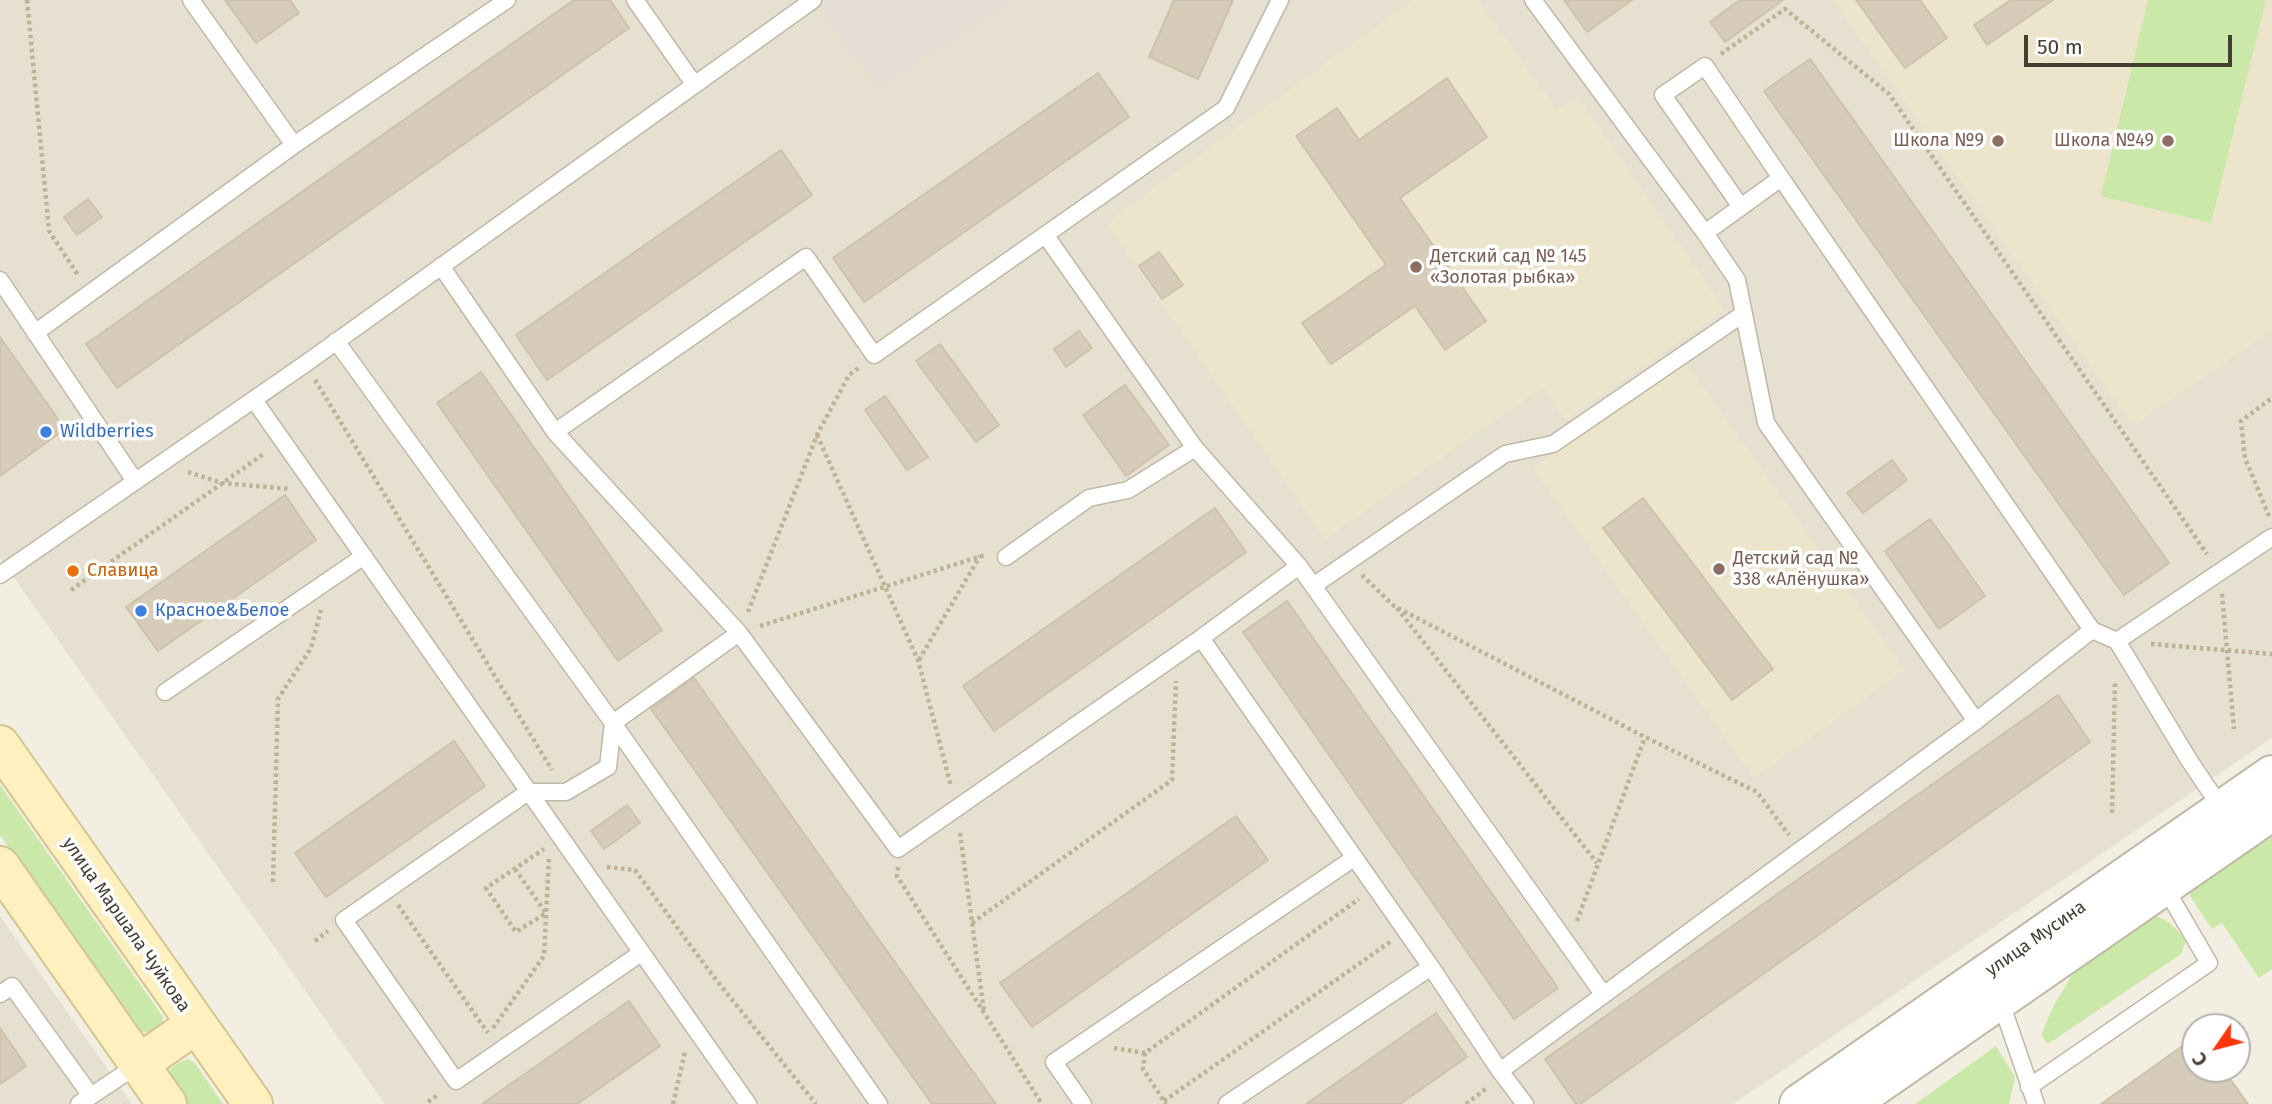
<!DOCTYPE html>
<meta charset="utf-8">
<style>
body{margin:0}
#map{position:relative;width:2272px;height:1104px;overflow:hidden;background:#f2eee2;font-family:"Fira Sans",sans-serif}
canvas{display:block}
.north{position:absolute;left:2181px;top:1013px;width:70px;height:70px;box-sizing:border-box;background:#fff;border:2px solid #b4b1ad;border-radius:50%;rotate:235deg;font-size:19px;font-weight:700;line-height:28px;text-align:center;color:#443d32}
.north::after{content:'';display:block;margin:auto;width:24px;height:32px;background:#ff360c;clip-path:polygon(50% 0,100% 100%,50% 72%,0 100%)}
.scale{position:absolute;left:2024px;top:35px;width:208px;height:32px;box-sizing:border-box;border:4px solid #443d32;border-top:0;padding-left:9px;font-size:21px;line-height:24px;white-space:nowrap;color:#443d32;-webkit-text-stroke:5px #fff;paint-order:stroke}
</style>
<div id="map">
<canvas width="2272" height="1104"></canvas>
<div class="north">С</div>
<div class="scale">50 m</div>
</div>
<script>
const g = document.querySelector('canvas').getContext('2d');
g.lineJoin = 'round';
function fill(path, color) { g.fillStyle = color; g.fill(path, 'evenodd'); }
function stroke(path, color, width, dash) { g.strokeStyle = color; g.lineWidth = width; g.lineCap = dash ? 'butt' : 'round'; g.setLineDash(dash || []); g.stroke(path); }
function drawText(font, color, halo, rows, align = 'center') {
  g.font = font + ' "Fira Sans",sans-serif'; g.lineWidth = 7; g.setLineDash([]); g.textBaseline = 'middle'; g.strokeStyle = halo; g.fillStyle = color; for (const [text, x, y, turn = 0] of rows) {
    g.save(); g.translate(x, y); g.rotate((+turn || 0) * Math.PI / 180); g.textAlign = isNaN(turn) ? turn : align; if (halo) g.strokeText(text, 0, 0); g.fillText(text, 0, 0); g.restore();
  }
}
fill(new Path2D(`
 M 0,0 L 2272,0 L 2272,738 L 1733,1104 L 385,1104 L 0,558 Z
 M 0,916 L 132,1104 L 0,1104 Z`), '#e6e0d0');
fill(new Path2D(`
 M 813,0 L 1013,0 L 877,86 Z`), '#e4ded7');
fill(new Path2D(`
 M 1412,0 L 1478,0 L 1557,110 L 1578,96 L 1725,310 L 1565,420 L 1543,387 L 1325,539 L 1106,223 Z
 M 1833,0 L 2272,0 L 2272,330 L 2133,426 Z
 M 1684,360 L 1905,670 L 1754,778 L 1533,468 Z`), '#ece4cb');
fill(new Path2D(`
 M 2148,0 L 2266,0 L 2211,223 L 2101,196 Z
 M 0,785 L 163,1017 L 162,1025 L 156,1032 L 140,1032 L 0,835 Z
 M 2272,832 L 2272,969 L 2259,978 L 2222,923 L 2212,929 L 2190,896 L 2190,885 Z
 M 2145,915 C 2165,915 2174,926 2186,941 L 2181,954 L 2048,1044 L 2041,1035 L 2053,1007 L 2084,955 Z
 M 1996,1046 L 2015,1077 L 2009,1104 L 1915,1104 Z
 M 188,1059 L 194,1062 L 223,1104 L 188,1104 L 171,1079 L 170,1070 L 178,1063 Z`), '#cae9a8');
const building = new Path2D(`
 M 225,0 L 290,0 L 299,13 L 256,43 Z
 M 574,0 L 610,0 L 629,28 L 117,388 L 86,344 Z
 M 1174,0 L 1233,0 L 1198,79 L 1149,57 Z
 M 1564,0 L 1632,0 L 1587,32 Z
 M 1740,0 L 1783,0 L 1725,42 L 1710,22 Z
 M 1856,0 L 1920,0 L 1947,38 L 1905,68 Z
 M 2011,0 L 2053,0 L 1987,45 L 1974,25 Z
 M 1810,59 L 2169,563 L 2124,595 L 1764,91 Z
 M 1098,73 L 1129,117 L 864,302 L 833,258 Z
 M 1447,78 L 1487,137 L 1400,198 L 1486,321 L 1445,350 L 1415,306 L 1331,364 L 1302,323 L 1386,265 L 1296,136 L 1337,108 L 1359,140 Z
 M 781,150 L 812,195 L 547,380 L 516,335 Z
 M 88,199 L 102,217 L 77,235 L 64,217 Z
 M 1159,252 L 1183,285 L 1162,299 L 1139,266 Z
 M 1079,331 L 1092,348 L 1066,367 L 1054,349 Z
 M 0,337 L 65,429 L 0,476 Z
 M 940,344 L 999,425 L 976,442 L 916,361 Z
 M 481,372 L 662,630 L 618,661 L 437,403 Z
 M 1125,385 L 1169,445 L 1126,476 L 1083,415 Z
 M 885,396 L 928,457 L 907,470 L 865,410 Z
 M 1892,460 L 1907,480 L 1863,513 L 1847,493 Z
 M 285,495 L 316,540 L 158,651 L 126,607 Z
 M 1643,498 L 1773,669 L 1732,700 L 1603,528 Z
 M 1215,508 L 1246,552 L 994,731 L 963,686 Z
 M 1930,519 L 1985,596 L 1939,629 L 1885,551 Z
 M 1287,601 L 1558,988 L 1514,1019 L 1243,632 Z
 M 694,678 L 877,937 L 996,1104 L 932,1104 L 671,737 L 651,709 Z
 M 2058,695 L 2090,742 L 1580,1104 L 1576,1104 L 1545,1059 Z
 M 454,741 L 485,786 L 326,897 L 295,853 Z
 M 627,805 L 640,823 L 604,849 L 591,831 Z
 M 1236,816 L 1268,860 L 1032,1027 L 1000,983 Z
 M 629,1001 L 660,1046 L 577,1104 L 482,1104 Z
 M 1436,1013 L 1467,1057 L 1400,1104 L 1306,1104 Z
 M 0,1028 L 26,1066 L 0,1084 Z
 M 2195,1037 L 2195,1069 L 2223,1069 L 2248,1104 L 2101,1104 Z`);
fill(building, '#d7ccba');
stroke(building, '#cfc2aa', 2);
const service = new Path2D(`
 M 191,0 L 294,145
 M 635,0 L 694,84
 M 1533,0 L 1705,233 L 1781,178 L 2092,630 L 2117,641 L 2189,760 L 2222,809
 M 1741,207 L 1663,95 L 1705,66 L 1781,178
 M 1705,233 L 1737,280 L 1766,423 L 1976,721
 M 1046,236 L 1195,448 L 1299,566 L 1603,994
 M 441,266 L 555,432 L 806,257 L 874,355 L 1226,108 L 1280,0
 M 0,280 L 135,481
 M 35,333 L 294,145 L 507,0
 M 336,341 L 613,723 L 879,1104
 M 254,400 L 748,1104
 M 555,432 L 739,633 L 898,849 L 1201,638 L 1299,566
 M 1006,557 L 1089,498 L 1128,490 L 1195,448
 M 0,575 L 305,364 L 813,0
 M 1313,586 L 1505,454 L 1553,444 L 1743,314
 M 1201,638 L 1431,967
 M 2117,641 L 2272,537
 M 165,692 L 364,556
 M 641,953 L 456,1081 L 344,920 L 528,792 L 566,792 L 608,767 L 613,723 L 739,633
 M 0,994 L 12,986 L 91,1096
 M 2000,1000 L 2036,1104
 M 2029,1087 L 2209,963 L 2164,886
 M 79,1104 L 139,1064
 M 1083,1104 L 1054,1062 L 1354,858
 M 1227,1104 L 1431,967 L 1500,1071
 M 1525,1104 L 1500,1071 L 1976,721 L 2092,630`);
const tertiary = new Path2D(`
 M 1799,1104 L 2272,775
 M 1849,1104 L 2272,811`);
const secondary = new Path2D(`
 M 0,745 L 253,1104
 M 0,866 L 167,1104
 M 139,1064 L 196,1024`);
stroke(service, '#c1b8a7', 19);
stroke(tertiary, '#c1b8a7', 42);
stroke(secondary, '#d4c48f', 42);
stroke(new Path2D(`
 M 27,0 L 49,231 L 78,275
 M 1721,54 L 1785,9 L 1889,94 L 2207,554
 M 315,380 L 552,770
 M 817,435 L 918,660 L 951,786
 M 188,472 L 222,483 L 289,489
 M 2269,516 L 2245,458 L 2241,421 L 2272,398
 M 1362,575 L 1394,606 L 1645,737 L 1757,792 L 1789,835
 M 71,590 L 265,453
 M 2222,594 L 2234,729
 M 1397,608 L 1597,863
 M 748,612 L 817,435 L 849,375 L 860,367
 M 760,626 L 985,555
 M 2151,644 L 2272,654
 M 919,660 L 980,556
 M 2112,813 L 2115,682
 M 960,833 L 984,1012
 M 607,867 L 635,870 L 713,976 L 816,1104
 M 898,867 L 897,876 L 1042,1104
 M 515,869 L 546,913 L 516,932 L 486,888 L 544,849
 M 273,882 L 278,699 L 311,648 L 321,610
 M 398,905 L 488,1033
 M 1577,921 L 1645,737
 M 972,923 L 1172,780 L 1176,681
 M 315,941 L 328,931
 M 493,1028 L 544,956 L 549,857
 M 1114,1048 L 1145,1053 L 1359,899
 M 1145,1053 L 1143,1069 L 1166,1104
 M 1164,1101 L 1390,942
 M 428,1102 L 439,1094
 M 673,1104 L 685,1052
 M 1466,1104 L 1487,1088`), '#c0b295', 4.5, [3.5, 3.5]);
stroke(service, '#fff', 16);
stroke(tertiary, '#fff', 38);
stroke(secondary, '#fff1bf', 38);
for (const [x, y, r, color] of [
 [1998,141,7,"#8d6e63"],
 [2168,141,7,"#8d6e63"],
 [1416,267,7,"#8d6e63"],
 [46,432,7,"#3f7fe0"],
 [1719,569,7,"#8d6e63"],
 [73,571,7,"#e8710a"],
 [141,611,7,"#3f7fe0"]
]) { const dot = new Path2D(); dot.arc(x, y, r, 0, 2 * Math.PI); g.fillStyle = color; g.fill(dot); stroke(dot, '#fff', 2.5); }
drawText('18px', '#785e54', '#fff', [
 ["Школа №9",1984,141],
 ["Школа №49",2154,141],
 ["Детский сад № 145",1430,257,"left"],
 ["«Золотая рыбка»",1430,278,"left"],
 ["Детский сад №",1733,559,"left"],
 ["338 «Алёнушка»",1733,580,"left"]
], 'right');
drawText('18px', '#366cbe', '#fff', [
 ["Wildberries",60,432],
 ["Красное&Белое",155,611]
], 'left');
drawText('18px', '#c56008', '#fff', [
 ["Славица",87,571]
], 'left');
drawText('18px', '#443d32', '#fff', [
 ["улица Маршала Чуйкова",126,925,55],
 ["улица Мусина",2036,939,-35]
]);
</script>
